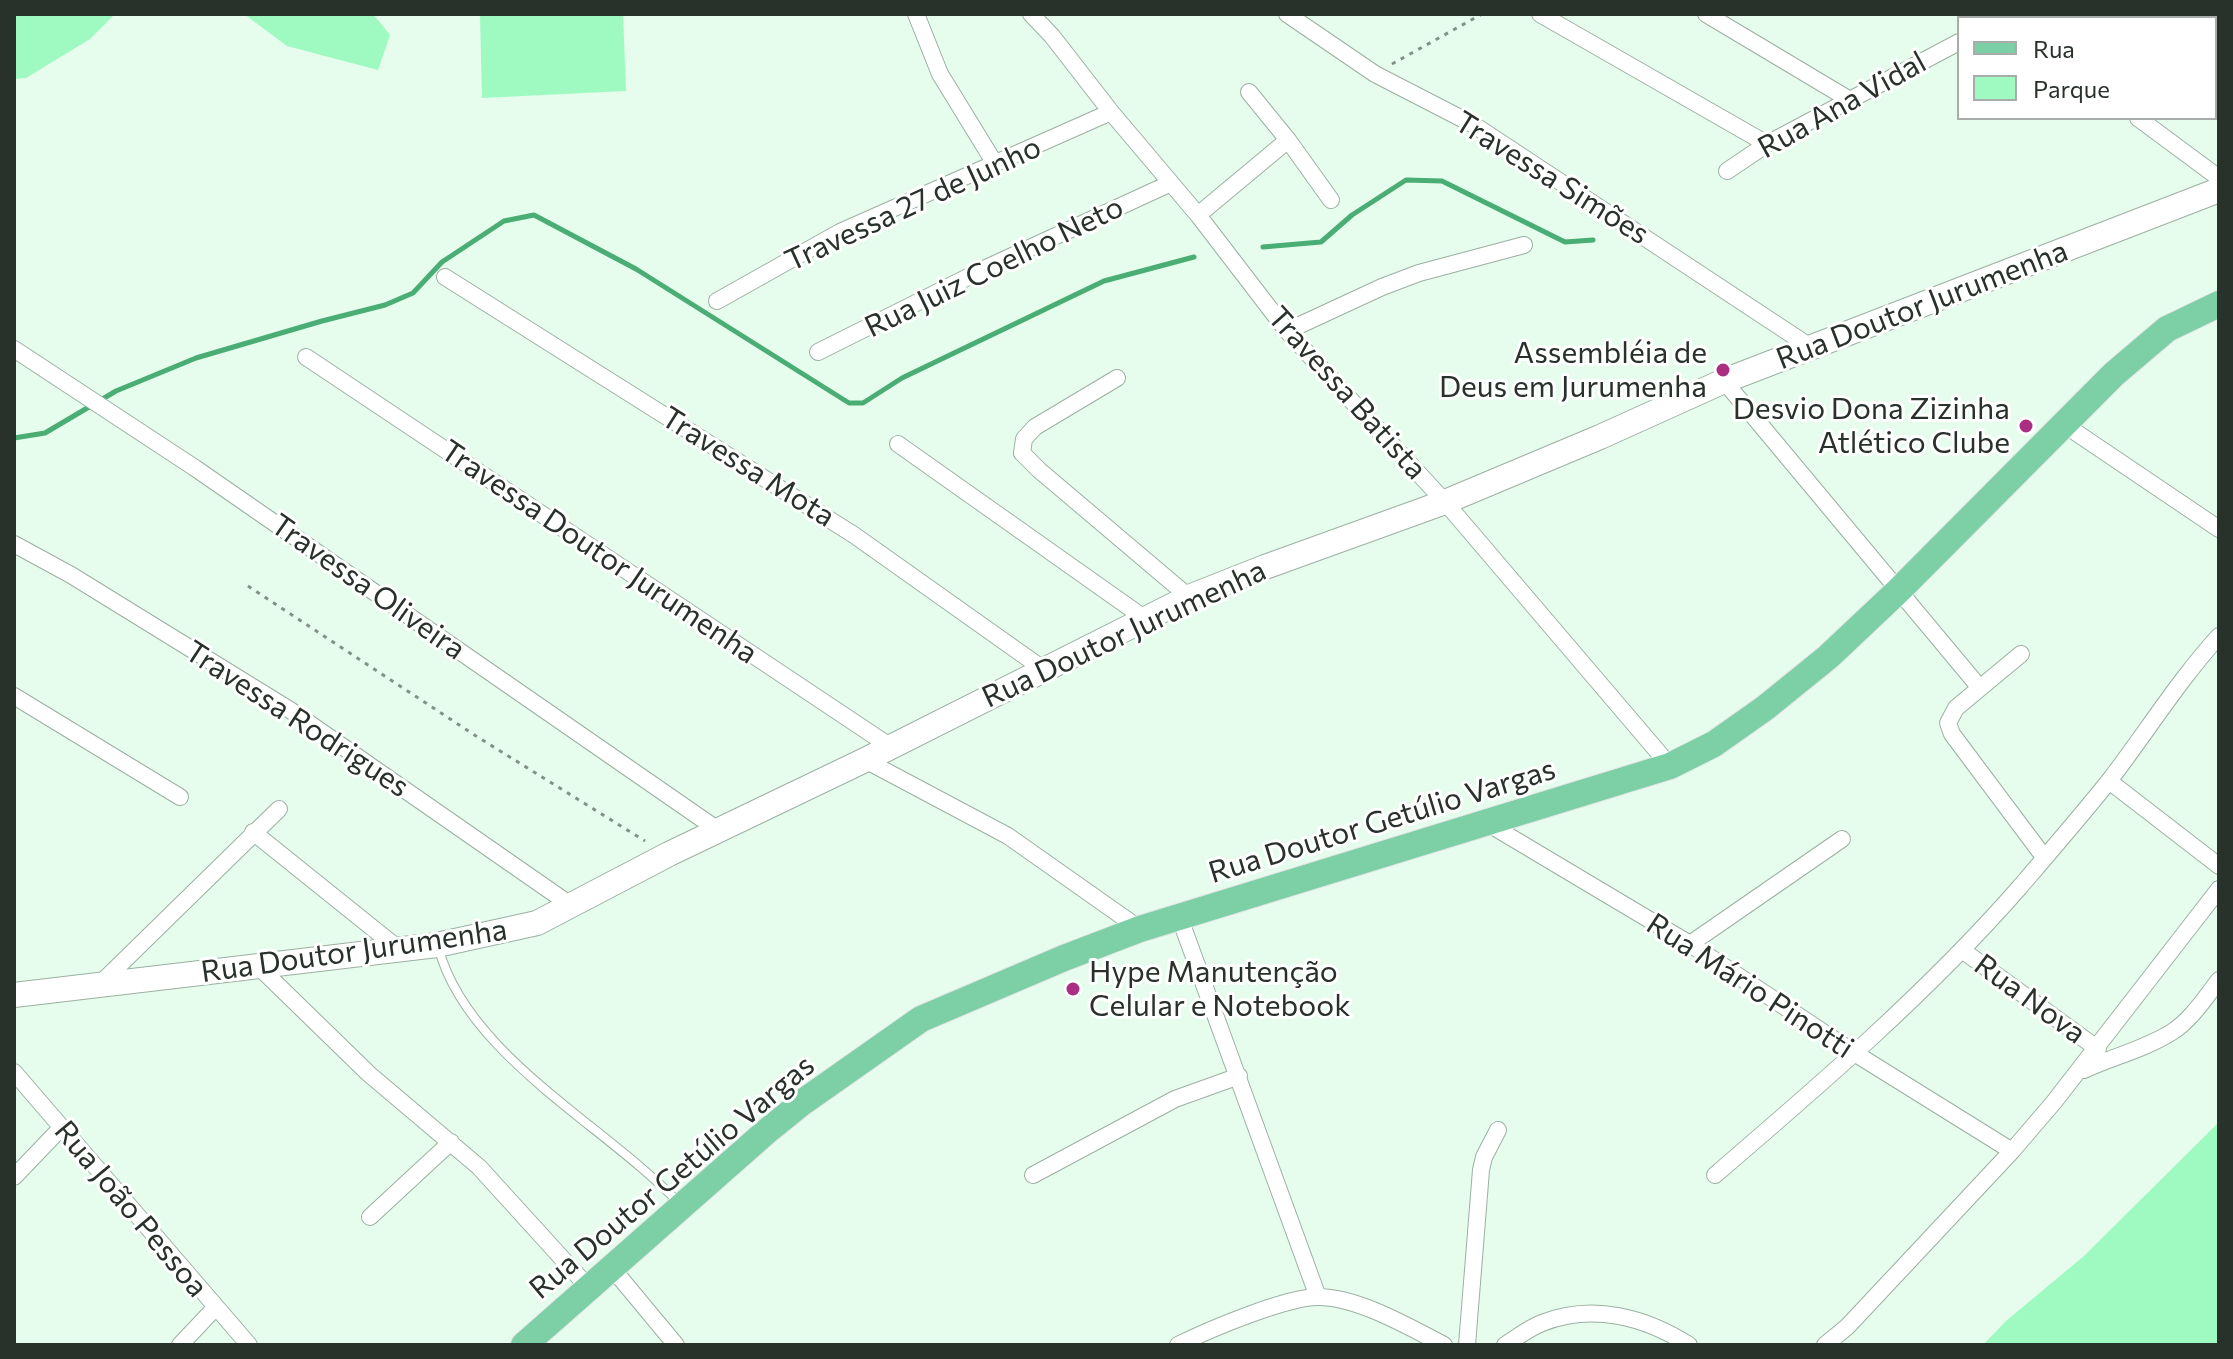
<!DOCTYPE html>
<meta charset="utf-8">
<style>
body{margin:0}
#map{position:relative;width:2233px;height:1359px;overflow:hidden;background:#e6fced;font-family:Commissioner,sans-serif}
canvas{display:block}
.frame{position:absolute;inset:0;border:16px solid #29312b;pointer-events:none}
.legend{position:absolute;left:1957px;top:16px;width:260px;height:104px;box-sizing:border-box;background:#fff;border:2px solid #a9adaa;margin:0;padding:10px 14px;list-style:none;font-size:24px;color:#29312b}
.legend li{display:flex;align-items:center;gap:16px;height:40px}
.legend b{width:40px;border:2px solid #a9adaa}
</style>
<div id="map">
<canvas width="2233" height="1359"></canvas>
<div class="frame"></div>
<ul class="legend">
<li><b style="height:10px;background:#7dcfa6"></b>Rua</li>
<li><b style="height:22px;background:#9efac1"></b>Parque</li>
</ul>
</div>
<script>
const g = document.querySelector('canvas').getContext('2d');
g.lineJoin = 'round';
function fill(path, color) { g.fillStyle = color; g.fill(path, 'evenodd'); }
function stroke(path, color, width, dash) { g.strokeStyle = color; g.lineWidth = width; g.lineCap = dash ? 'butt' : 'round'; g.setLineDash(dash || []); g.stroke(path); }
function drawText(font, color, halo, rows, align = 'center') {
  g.font = font + ' Commissioner,sans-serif'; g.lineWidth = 6; g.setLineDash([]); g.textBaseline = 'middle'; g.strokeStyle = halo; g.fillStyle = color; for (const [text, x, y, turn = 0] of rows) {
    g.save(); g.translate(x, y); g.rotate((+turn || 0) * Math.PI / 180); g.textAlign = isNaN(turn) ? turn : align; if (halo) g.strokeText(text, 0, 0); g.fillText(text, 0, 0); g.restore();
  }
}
fill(new Path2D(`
 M 14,14 L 115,14 L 90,39 L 26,78 L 14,79 Z
 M 244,14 L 373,14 L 390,35 L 378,70 L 287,46 Z
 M 480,14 L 623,14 L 626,91 L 482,98 Z
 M 2219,1122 L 2219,1345 L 1983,1345 L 2006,1321 L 2084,1256 Z`), '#9efac1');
stroke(new Path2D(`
 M 1263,247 L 1321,242 L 1352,215 L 1406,180 L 1442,181 L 1565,242 L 1593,240
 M 14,438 L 45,433 L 116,391 L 196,358 L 322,321 L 385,305 L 413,293 L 442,262 L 504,221 L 534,215 L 636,269 L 849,403 L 863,403 L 902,378 L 1104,281 L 1194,257`), '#49ad74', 5);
const service = new Path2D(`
 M 438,946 C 465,1054 605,1125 679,1203`);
const minor = new Path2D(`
 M 916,14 L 940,74 L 994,162
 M 1031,14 L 1052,36 L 1111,112 L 1198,215 L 1287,331 L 1445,502 L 1670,766
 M 1287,14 L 1375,74 L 1474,125 L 1812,348
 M 1540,14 L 1767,144
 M 1706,14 L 1850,100
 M 1997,14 L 2001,18
 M 1249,92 L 1288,140 L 1331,200
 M 2138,118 L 2219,178
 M 1727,171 L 1767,144 L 1959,42
 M 1198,215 L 1288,140
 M 445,277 L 854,535 L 1043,669
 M 717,301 L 840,232 L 1111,112
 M 1287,331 L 1382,287 L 1419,273 L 1524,245
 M 14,349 L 195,468 L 718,830
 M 818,352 L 984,269 L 1171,183
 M 306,357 L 891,747
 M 1117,378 L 1035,427 L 1024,439 L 1022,453 L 1039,470 L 1189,597
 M 1724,381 L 1980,688
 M 2062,423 L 2219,529
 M 898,444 L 1147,620
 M 14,544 L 71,575 L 290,710 L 572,906
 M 2021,654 L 1956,708 L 1948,723 L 1952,734 L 2044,857
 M 14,696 L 180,797
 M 865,760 L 1008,836 L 1140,929
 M 2109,781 L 2219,866
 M 1487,823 L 1690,944 L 1856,1054 L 2012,1151
 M 253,832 L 400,950
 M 1179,916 L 1318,1297
 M 1690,944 L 1842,839
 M 1962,950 L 2098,1049
 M 259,967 L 369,1074 L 479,1167 L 589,1288
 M 99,985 L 279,809
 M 2084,1070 C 2112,1057 2145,1049 2172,1032 C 2191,1020 2205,998 2219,980
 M 14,1072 L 249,1345
 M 1033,1175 L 1175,1099 L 1239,1076
 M 1715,1175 C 1821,1084 1927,993 2019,888 C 2049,853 2080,817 2109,781 C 2146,733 2178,681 2219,636
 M 14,1177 L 62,1127
 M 370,1217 L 451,1142
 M 612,1268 L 676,1345
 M 180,1345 L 215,1308
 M 1178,1345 C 1208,1330 1286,1297 1318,1297 C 1358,1297 1409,1327 1444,1345
 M 1467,1345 L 1481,1170 L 1484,1157 L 1498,1130
 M 1505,1345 C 1516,1338 1529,1328 1542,1323 C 1593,1303 1645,1317 1689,1345
 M 1825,1345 L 1847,1327 L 2012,1151 L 2054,1102 L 2219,889`);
const secondary = new Path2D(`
 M 14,995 L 437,945 L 537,923 L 669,854 L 865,760 L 1189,597 L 1265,567 L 1445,502 L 1600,437 L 1724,381 L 2219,190`);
const primary = new Path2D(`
 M 524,1345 L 767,1131 L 803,1102 L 921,1019 L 1064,958 L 1140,929 L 1670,766 L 1714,744 L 1765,708 L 1828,657 L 1898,591 L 2114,374 L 2167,329 L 2219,304`);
stroke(service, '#9bb0a2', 10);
stroke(minor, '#9bb0a2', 18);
stroke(secondary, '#9bb0a2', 26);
stroke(primary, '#e5e6e6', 28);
stroke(new Path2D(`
 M 1392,64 L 1482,14
 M 248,586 L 476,736 L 645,841`), '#829187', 3, [4, 6]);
stroke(service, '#fff', 8);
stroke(minor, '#fff', 16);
stroke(secondary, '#fff', 24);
stroke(primary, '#7dcfa6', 26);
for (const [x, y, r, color] of [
 [1723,370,8,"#aa2e81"],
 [2026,426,8,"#aa2e81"],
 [1073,989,8,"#aa2e81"]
]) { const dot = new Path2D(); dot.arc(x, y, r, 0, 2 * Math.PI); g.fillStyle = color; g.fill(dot); stroke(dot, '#fff', 3); }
drawText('30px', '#29312b', '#fff', [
 ["Rua Ana Vidal",1842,105,-29],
 ["Travessa Simões",1552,178,32],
 ["Travessa 27 de Junho",913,204,-25],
 ["Rua Juiz Coelho Neto",994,267,-26],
 ["Rua Doutor Jurumenha",1922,305,-21],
 ["Travessa Batista",1347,393,48],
 ["Travessa Mota",748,467,32],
 ["Travessa Doutor Jurumenha",599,552,34],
 ["Travessa Oliveira",368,587,35],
 ["Rua Doutor Jurumenha",1124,634,-25],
 ["Travessa Rodrigues",297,719,33],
 ["Rua Doutor Getúlio Vargas",1382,821,-17],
 ["Rua Doutor Jurumenha",354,951,-8],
 ["Rua Mário Pinotti",1750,986,33],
 ["Rua Nova",2030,999,36],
 ["Rua Doutor Getúlio Vargas",672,1177,-40],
 ["Rua João Pessoa",131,1209,50]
]);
drawText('30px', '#29312b', '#fff', [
 ["Assembléia de",1707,353],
 ["Deus em Jurumenha",1707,387],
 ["Desvio Dona Zizinha",2010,409],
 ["Atlético Clube",2010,443],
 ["Hype Manutenção",1089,972,"left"],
 ["Celular e Notebook",1089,1006,"left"]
], 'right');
</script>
